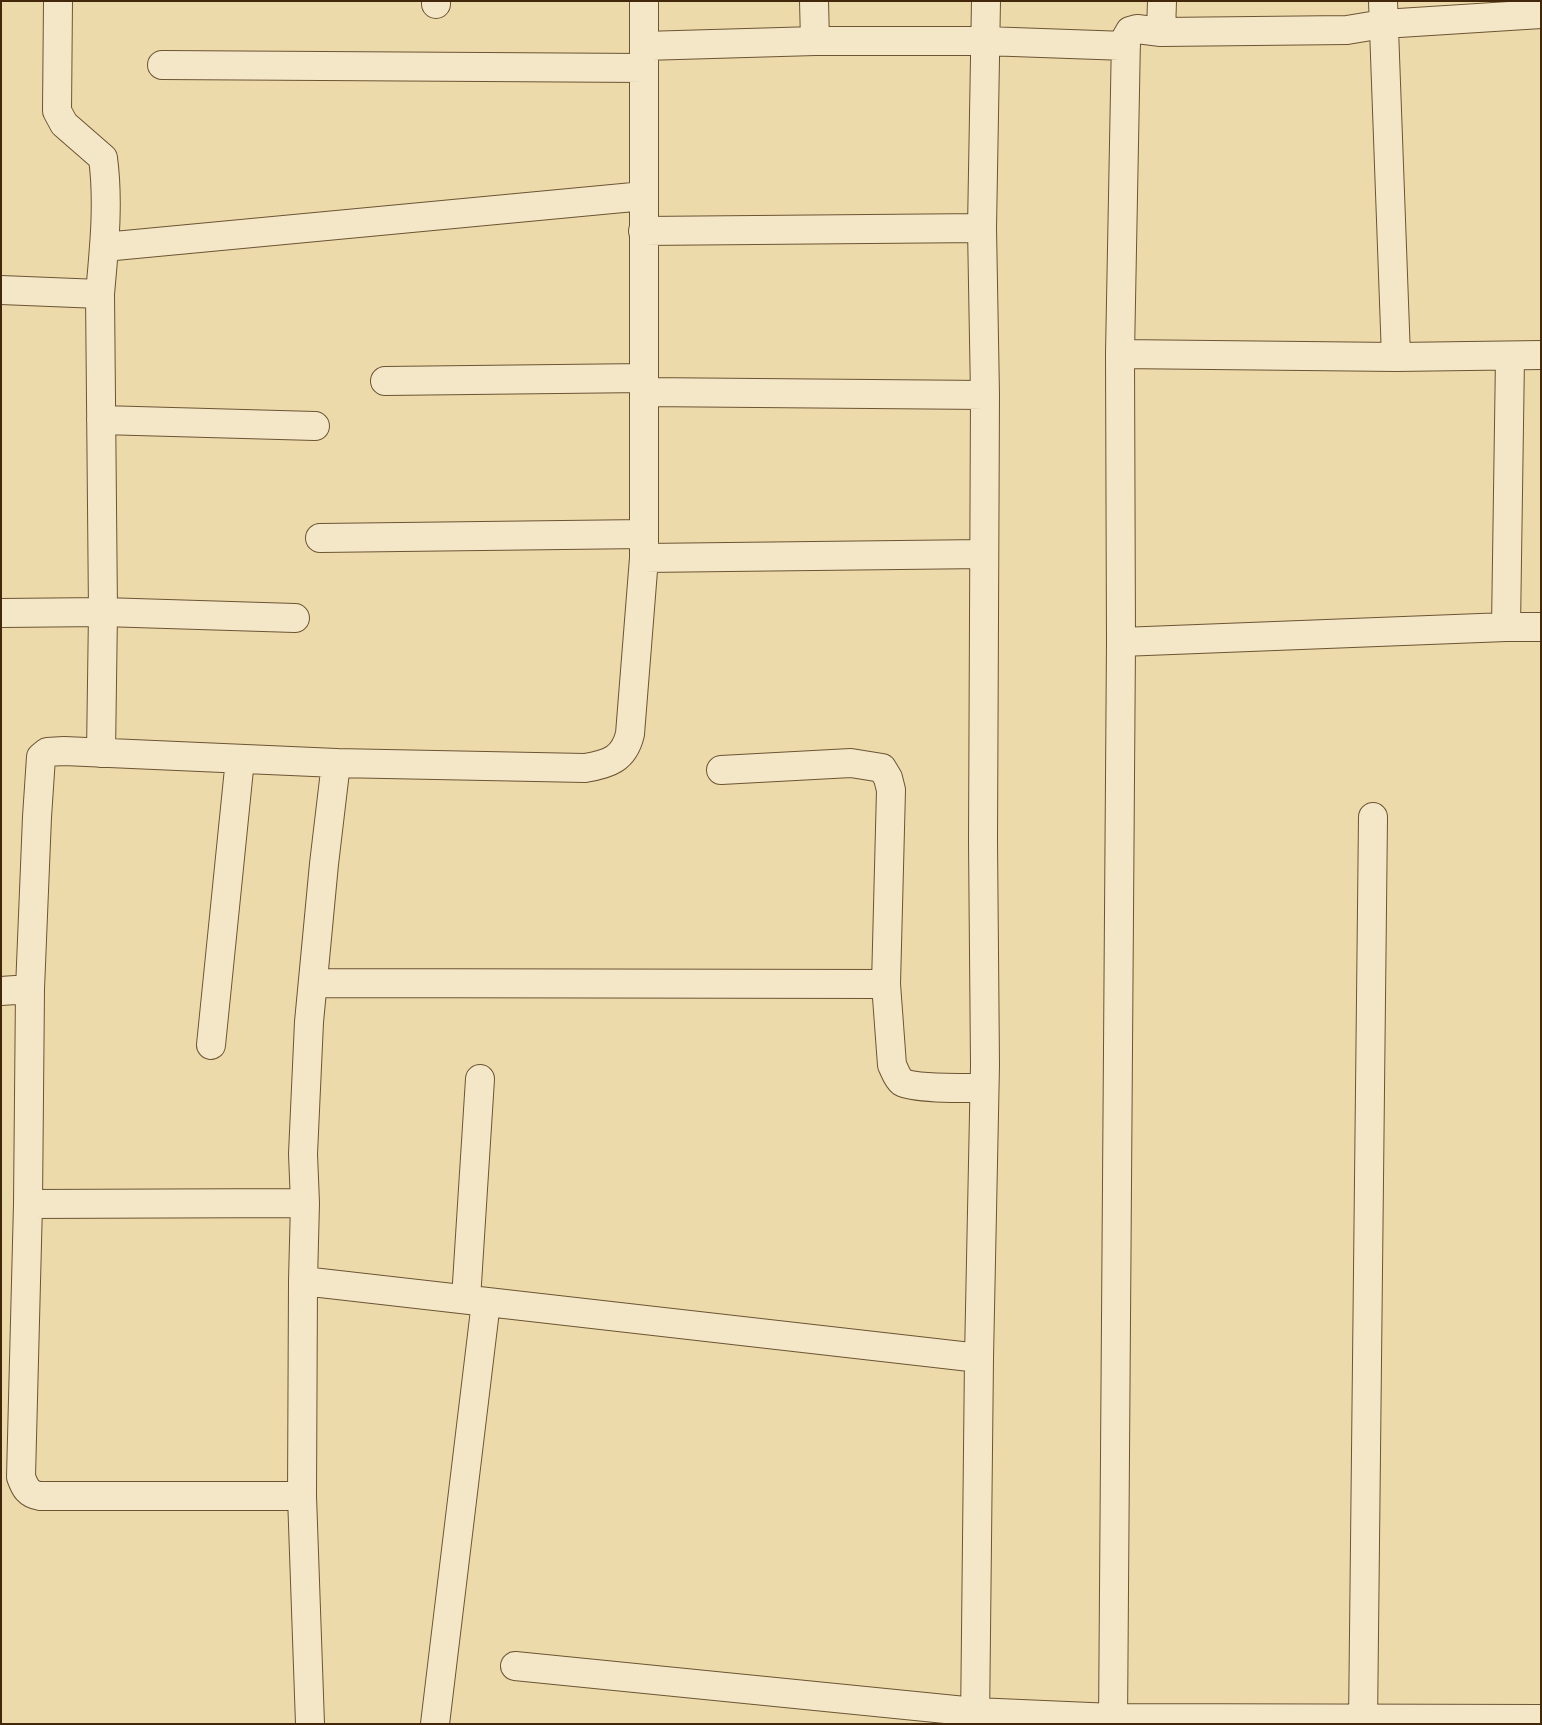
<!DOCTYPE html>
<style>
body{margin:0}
#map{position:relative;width:1542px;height:1725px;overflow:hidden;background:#ecdaab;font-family:"Libre Bodoni",serif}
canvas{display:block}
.frame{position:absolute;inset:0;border:2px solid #43270b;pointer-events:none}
</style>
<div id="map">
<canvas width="1542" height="1725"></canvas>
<div class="frame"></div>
</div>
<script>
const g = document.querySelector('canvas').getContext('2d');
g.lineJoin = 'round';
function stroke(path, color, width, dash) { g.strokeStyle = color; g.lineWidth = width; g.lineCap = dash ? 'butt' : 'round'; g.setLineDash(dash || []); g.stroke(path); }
const street = new Path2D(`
 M 58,1 L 57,111 L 64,124 L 103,158 C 109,203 104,249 100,294 L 103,612 L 101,753
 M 436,1 L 436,4
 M 814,1 L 815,41
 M 1383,1 L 1396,357
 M 1161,32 L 1162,1
 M 644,46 L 815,41 L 985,41 L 1126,46
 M 162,65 L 644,68
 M 643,231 L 982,228
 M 104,247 L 644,196
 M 1,290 L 100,294
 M 1120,354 L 1396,357 L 1541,355
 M 385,381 L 644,378
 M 644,392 L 985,395
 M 101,420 L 315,426
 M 320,538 L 644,534
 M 644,558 L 984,554
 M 1,613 L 103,612 L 295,618
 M 1506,627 L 1510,357
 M 1121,642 L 1506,627 L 1541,627
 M 721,770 L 851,763 L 882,768 L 888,778 L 891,790 L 886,984 L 892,1065 C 895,1071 897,1078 902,1082 C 914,1089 967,1088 984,1088
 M 313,983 L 886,984
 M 1,991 L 30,989
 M 211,1045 L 240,759
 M 28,1204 L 305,1203
 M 303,1281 L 979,1358
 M 466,1299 L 480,1079
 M 302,1496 L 40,1496 C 28,1494 25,1488 21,1477 L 28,1204 L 30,989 L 37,817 L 41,757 L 47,752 L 64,751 L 336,763 L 585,768 C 609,764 624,759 630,734 L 644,558 L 644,1
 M 515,1666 L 975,1712 L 1113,1718 L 1541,1719
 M 310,1724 L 302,1496 L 303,1281 L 305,1203 L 303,1154 L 309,1022 L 324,864 L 336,763
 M 435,1724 L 486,1302
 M 975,1724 L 979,1358 L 985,1065 L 983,840 L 985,395 L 982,228 L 986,1
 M 1113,1724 L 1121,642 L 1120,354 L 1126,38 L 1130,31 L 1137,29 L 1161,32 L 1347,30 L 1383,24 L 1541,14
 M 1363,1724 L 1373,817`);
stroke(street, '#6d5433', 30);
stroke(street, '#f3e7c8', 28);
</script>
